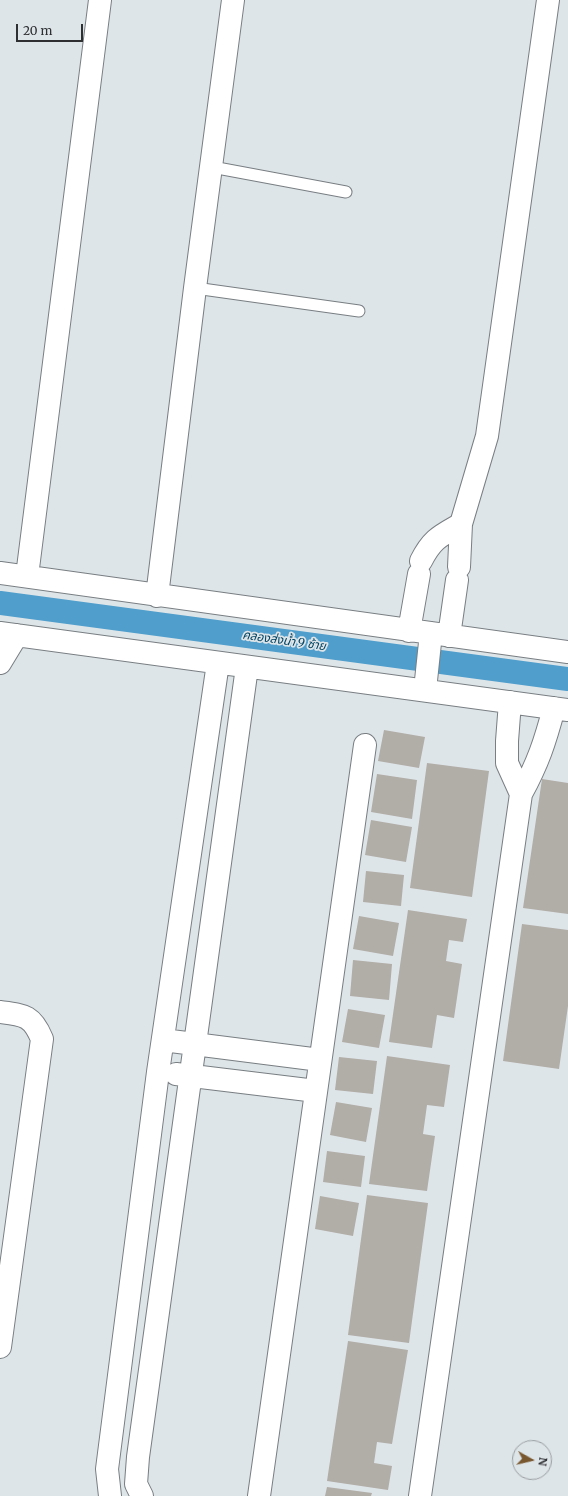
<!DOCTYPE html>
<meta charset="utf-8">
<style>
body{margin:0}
#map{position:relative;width:568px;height:1496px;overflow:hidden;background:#dee5e9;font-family:Merriweather,serif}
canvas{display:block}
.north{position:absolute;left:512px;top:1440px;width:40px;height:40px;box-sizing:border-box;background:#dee5e9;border:1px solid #979c9f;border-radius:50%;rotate:98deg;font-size:11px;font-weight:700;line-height:16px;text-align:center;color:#2d2f31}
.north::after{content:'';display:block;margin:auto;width:14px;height:18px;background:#78572e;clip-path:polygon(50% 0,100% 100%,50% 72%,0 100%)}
.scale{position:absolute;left:16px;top:24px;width:67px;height:18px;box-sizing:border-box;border:2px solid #2d2f31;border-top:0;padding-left:5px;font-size:12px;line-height:14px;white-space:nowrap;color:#2d2f31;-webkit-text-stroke:3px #dee5e9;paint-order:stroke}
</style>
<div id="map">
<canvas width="568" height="1496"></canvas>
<div class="north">N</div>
<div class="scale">20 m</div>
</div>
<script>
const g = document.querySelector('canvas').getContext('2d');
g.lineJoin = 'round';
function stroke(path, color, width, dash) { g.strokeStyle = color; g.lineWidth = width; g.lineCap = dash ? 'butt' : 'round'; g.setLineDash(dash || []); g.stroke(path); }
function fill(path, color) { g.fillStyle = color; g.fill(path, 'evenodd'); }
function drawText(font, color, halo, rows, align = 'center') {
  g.font = font + ' Merriweather,"Noto Sans Thai",serif'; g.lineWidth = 3.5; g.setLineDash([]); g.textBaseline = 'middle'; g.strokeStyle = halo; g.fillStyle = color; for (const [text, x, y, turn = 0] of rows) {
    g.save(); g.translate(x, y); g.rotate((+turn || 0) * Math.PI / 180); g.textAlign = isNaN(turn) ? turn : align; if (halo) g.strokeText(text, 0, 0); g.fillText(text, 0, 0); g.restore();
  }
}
stroke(new Path2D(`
 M 0,603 L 568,679`), '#4f9ecc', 24);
fill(new Path2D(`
 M 384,730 L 425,737 L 419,768 L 378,761 Z
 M 427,763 L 489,771 L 472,897 L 410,888 Z
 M 377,774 L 417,780 L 412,819 L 371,812 Z
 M 542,779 L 568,783 L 568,914 L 523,908 Z
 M 371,820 L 412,827 L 406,862 L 365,855 Z
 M 366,871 L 404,875 L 401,906 L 363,902 Z
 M 408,910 L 467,919 L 463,942 L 449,940 L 446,961 L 462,964 L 454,1018 L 437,1015 L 432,1048 L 389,1042 Z
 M 359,916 L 399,923 L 393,956 L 353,949 Z
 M 522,924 L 568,930 L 568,1006 L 559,1069 L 503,1061 Z
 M 353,960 L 392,964 L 389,1000 L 350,996 Z
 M 348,1009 L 385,1015 L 379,1048 L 342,1042 Z
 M 387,1056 L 450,1065 L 444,1107 L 427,1105 L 423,1134 L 435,1136 L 427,1191 L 369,1184 Z
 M 339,1057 L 377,1061 L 373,1094 L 335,1090 Z
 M 336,1102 L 372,1108 L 366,1142 L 330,1135 Z
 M 327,1151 L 365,1156 L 361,1187 L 323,1182 Z
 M 367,1195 L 428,1203 L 409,1343 L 348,1335 Z
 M 320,1196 L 359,1203 L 353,1236 L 315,1229 Z
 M 348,1341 L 408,1350 L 392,1444 L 377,1442 L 374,1463 L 392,1466 L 388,1490 L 327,1481 Z
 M 327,1487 L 372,1493 L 371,1496 L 325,1496 Z`), '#b1ada7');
const service = new Path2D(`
 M 212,167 L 346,192
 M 195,288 L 359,311`);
const minor = new Path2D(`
 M 421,561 C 432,539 440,536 461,524
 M 459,567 L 461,524 L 487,436 L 548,0
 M 0,573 L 568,652
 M 27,576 L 100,0
 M 157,596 L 195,288 L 233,0
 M 409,631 L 419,574
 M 0,633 L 568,710
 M 449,636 L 457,580
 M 0,663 L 17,635
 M 425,690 L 431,633
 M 510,702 L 507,741 L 507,763 L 521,794
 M 0,1012 C 24,1015 32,1015 42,1039 L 0,1347
 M 163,1040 L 320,1060
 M 176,1074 L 316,1091
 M 110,1496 L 107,1469 L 158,1072 L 218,663
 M 142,1496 L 136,1484 L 138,1457 L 247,667
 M 259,1496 L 365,745
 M 420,1496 L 521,794 C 538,763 545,742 554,708`);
stroke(service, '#787e82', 13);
stroke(minor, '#787e82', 24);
stroke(service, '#fff', 11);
stroke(minor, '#fff', 22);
drawText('italic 12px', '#004362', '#dee5e9', [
 ["คลองส่งน้ำ 9 ซ้าย",284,641,8]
]);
</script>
